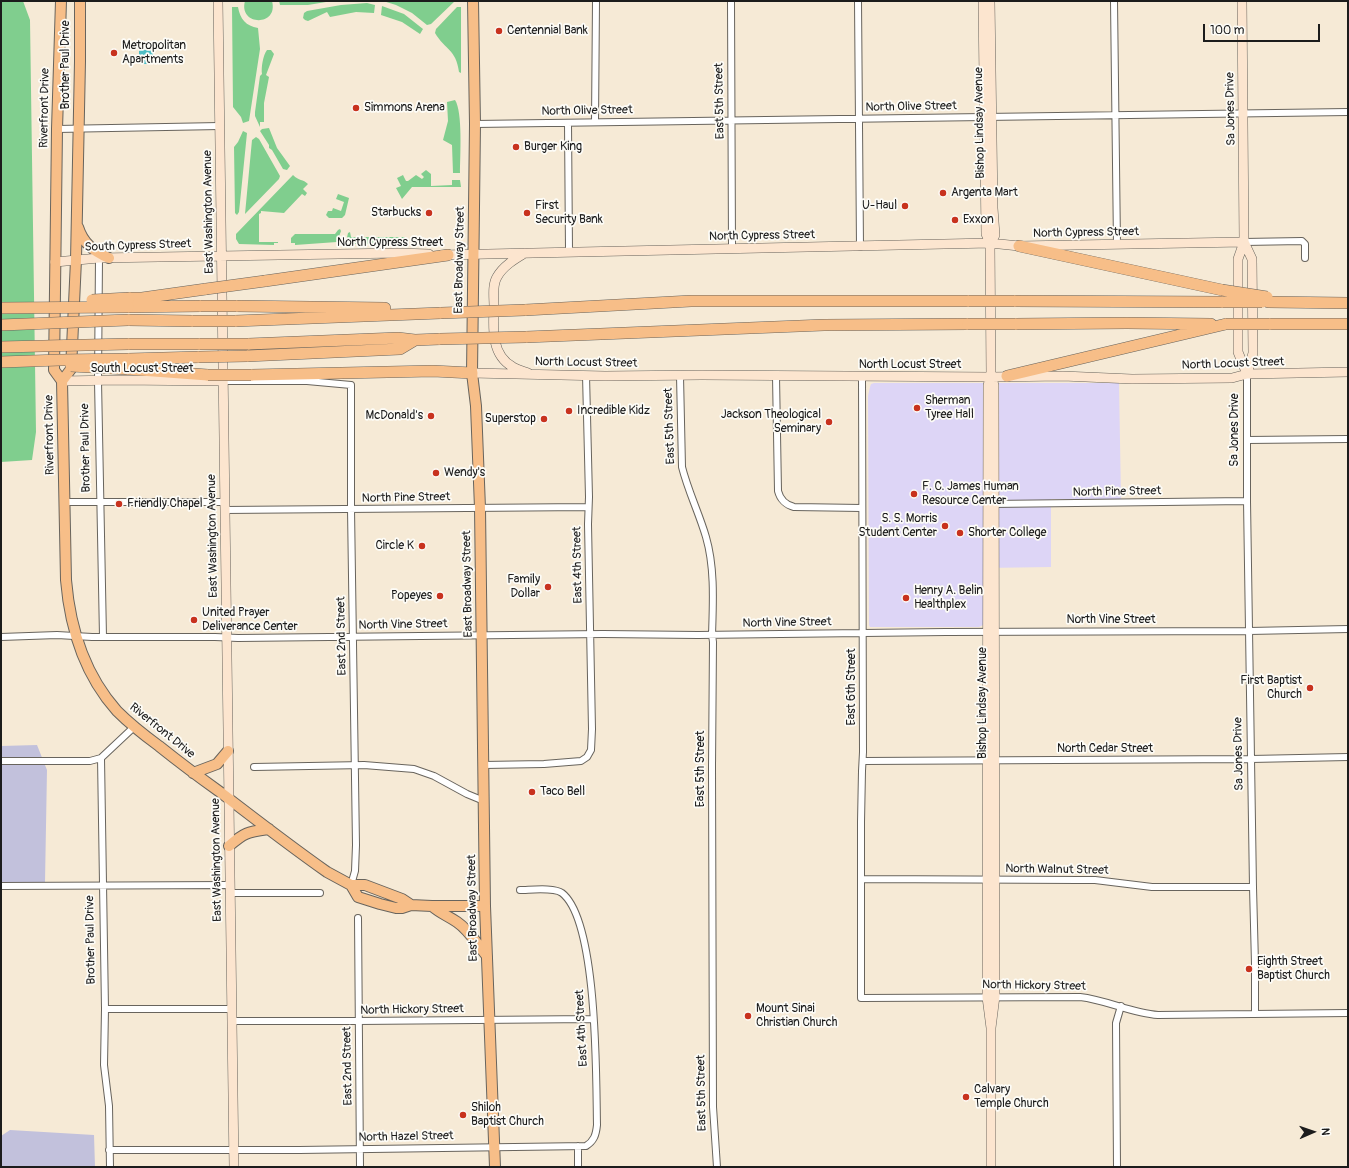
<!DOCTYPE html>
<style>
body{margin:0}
#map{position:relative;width:1349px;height:1168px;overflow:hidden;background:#f6ead6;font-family:Pangolin,sans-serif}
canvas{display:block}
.frame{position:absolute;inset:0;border:2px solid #1c1c1c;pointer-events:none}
.north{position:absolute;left:1293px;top:1112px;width:40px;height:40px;-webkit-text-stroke:3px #fdfcf7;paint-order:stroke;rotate:88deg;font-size:11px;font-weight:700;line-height:16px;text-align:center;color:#1c1c1c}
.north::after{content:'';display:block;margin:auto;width:14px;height:18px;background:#1c1c1c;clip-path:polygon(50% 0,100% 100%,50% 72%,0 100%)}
.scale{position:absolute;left:1203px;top:24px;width:117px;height:18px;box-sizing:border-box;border:2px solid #1c1c1c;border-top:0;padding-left:5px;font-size:12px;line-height:14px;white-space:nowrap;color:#1c1c1c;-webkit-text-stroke:3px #fdfcf7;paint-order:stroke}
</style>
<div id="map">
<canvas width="1349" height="1168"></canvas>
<div class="frame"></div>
<div class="north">N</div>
<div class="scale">100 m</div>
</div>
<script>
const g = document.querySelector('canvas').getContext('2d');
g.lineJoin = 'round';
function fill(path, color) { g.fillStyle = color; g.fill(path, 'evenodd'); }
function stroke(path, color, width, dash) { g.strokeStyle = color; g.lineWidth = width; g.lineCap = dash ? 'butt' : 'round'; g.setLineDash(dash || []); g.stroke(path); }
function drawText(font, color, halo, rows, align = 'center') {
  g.font = font + ' Pangolin,sans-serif'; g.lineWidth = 3.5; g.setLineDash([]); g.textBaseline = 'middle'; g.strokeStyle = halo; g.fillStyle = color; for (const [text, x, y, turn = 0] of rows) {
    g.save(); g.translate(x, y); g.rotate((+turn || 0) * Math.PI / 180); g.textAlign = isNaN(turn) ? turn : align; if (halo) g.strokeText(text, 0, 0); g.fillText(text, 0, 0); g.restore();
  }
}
fill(new Path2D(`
 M 874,383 L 1119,383 L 1121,499 L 1051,499 L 1051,567 L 985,568 L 985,624 L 979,627 L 870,627 L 869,625 L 868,396 L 870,387 L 871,384 Z`), '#ddd5f6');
fill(new Path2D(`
 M 37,745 L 47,770 L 45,882 L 1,883 L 1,746 Z
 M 10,1130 L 94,1135 L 95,1167 L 1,1167 L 1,1136 Z`), '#c2c1dc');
fill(new Path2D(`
 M 1,1 L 23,1 L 30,20 L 36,432 L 32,460 L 1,462 Z
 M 245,1 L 272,1 C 279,27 238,26 245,1 Z
 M 279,1 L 332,1 L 308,5 L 280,5 Z
 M 383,1 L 455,1 L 431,24 L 427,25 L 412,13 L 396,5 Z
 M 367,3 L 375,5 L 374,13 L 356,12 L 330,17 L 327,12 L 308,21 L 305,20 L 303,18 L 304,13 L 307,11 L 341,5 Z
 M 382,6 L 404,14 L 423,29 L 420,34 L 402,22 L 381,15 Z
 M 232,7 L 238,7 C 240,19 246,26 258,28 L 260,49 L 249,121 L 243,123 L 241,117 L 233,107 Z
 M 457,7 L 461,7 L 461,73 L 459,72 C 456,49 445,50 435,33 L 436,29 Z
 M 267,50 L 271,50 L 274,54 L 266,75 L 269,77 L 264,103 L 264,122 L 260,122 L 260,127 L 255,116 L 255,112 L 260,76 L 262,74 C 261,68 263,55 267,50 Z
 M 455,100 C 463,112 460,157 460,173 L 453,173 L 452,145 L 443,140 L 448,121 L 447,102 Z
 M 269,128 L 277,148 L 290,166 L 287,170 L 283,169 L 272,150 L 269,148 L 269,145 L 260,131 L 262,129 Z
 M 243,131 L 247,133 L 239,212 L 237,215 L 235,213 L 234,147 L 238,142 Z
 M 256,137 L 259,139 L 280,176 L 279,179 L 245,214 L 252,140 Z
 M 426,170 L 431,174 L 431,186 L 452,185 L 452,180 L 460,180 L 461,187 L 412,187 L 402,199 L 396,188 L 401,186 L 397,178 L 403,175 L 406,181 L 408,181 L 416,175 L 422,179 L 424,177 L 421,174 Z
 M 293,175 C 299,181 303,179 308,184 L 303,189 L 307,193 L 305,196 L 302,194 L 284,213 L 261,211 L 261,213 L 259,214 L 259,242 L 278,242 L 278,243 L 274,243 L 274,245 L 239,244 L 236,239 L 236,234 Z
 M 338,194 L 349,198 L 345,215 L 342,218 L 329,218 L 326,215 L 328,211 L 332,211 L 333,208 L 341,211 L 344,202 L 336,199 Z
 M 340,229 L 341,231 L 337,242 L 295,245 L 295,243 L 291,243 L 291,238 L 295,234 L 335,234 L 338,230 Z
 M 350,232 L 351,237 L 406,237 L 406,243 L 349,244 L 346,242 L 348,233 Z`), '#80ce8e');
fill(new Path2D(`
 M 153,49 L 153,64 L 139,64 L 139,50 Z`), '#4fbdc4');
const street = new Path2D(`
 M 731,1 L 732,249
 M 858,1 L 860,247
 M 1114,1 L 1117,245
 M 595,122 L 596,1
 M 568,123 L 569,251
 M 475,124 L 1348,112
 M 57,129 L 220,126
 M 1244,242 L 1302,241 L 1305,244 L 1305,258
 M 99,258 L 98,381 L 103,637
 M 1247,374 L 1247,501 L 1253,887 L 1255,964 L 1255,1013
 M 680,376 L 682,467 C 688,491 699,513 706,537 C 715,568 713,603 712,635 L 713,642 L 712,767 L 713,1107 L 717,1167
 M 776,376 L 778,491 C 780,499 786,505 794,507 L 862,508
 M 862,377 L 863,752 L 862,771 L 861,822 L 861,998 L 1080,997 C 1107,1000 1131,1013 1158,1015 L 1348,1013
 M 223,381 L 307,381 L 351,385 L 351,509 L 356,845 L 355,871 L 351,885
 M 1247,440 L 1348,439
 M 64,502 L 224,502
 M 991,504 L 1247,501
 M 224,510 L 588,507
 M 1,637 L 57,635 L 92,637 L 215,637 L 238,638 L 603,634 L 698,635 L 946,632 L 1249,631 L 1348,629
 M 1,761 L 90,761 L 101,758
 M 863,761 L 1251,759 L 1348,757
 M 484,765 L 544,764 L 581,761 L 587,757 L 591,750 L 592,729 L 588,524 L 589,497 L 586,375
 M 254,767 L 364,765 L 414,769 L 434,776 L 467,794 L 484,801
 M 861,879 L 1079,880 L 1095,880 L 1152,887 L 1253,887
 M 1,886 L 230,885
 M 230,893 L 320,893
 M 358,918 L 360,1167
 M 105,1009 L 232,1009
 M 232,1021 L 358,1021 L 593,1019
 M 578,1146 L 578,1167
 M 109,1150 L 299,1150 L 586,1146 C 594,1141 596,1135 597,1125 C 596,1079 598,921 562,893 C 554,887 530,890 520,890
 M 110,1167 L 109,1106 L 104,1065 L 105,1009 L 101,758 L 134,727
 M 1117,1167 L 1116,1023 L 1121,1006`);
const secondary = new Path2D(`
 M 218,1 L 234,1167
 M 983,1 L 986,234 L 990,243 L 991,377 L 994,385 L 995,996 L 991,1028
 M 1242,1 L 1244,242 L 1238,259 L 1238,352 L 1247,374
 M 1244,242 L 1252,259 L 1253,353 L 1247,374
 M 990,243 L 995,235 L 993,208 L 990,1
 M 525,253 C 515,259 503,266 497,277 C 492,285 494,298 494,307 C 493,328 491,355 513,367 C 518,370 523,371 528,373
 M 442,255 L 990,243 L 1019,246 L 1244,242
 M 55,262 L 99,258 L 399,253 L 429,254
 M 472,373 L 605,376 L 702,375 L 991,377 L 1063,376 L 1132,379 L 1232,378 L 1247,374 L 1348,372
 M 991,377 L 988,385 L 987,997 L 991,1028 L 991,1167
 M 62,381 L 118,380 L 223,381`);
const primary = new Path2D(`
 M 61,1 L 57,129 L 54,370 L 62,381 L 66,580 C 70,628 84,674 117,711 C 130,724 144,735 159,746 C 179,762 199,777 220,792 C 255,819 290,846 327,872 L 351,885 L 365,885 L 402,899 L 411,905
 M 473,1 L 475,124 L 472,373 L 476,406 L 480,508 L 485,906 L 495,1167
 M 78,227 C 83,243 93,251 109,258
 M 62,381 L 71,369 L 76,260 L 80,61 L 80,1
 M 193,773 L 217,764 L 228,751
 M 229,846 C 245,832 248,832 269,829
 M 351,885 L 358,897 L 380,904 L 396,908 L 402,908 L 411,905 L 432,906 L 485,906
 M 432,906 C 440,913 448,916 457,922 C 469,930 477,944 487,956`);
const highway = new Path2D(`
 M 1019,246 L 1222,290
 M 265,281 L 448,255
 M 129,298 L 142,298 L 206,289
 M 1014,301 L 1223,302
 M 1268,302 L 1348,303
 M 236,306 L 385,308
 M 128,307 L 201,306
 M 525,310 L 691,301 L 969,301
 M 128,320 L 193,321
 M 235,321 L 441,313
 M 1015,324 L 1127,323 L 1211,324
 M 1269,324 L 1348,324
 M 526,337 L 824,325 L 968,324
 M 128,344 L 200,344
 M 248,344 L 398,338 L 415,340 L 440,339
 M 247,356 L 400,349 L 415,340
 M 128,359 L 199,357
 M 127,369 L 208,375
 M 251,375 L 433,371 L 472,373
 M 1007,376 L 1226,324`);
stroke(street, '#68645d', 8);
stroke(secondary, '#68645d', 10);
stroke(primary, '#68645d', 12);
stroke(highway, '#68645d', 12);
stroke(street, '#fff', 6);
stroke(secondary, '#fce5cf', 9);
stroke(primary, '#f7be88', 10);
stroke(highway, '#f7be88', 11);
const highwayBridge = new Path2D(`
 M 206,289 L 265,281
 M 1222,290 L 1267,297
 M 92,300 L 129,298
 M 969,301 L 1014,301
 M 1223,302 L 1262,302
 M 201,306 L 236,306
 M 1,308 L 128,307
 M 441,313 L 525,310
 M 193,321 L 235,321
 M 968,324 L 1015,324
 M 1226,324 L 1269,324
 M 1,325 L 128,320
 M 440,339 L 526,337
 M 200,344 L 248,344
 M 1,347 L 128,344
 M 199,357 L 247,356
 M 1,362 L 60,360 L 128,359
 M 71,366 L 127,369
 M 208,375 L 251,375`);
stroke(highwayBridge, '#68645d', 12, []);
stroke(highwayBridge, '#f7be88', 11);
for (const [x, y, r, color] of [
 [499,31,4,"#c8321e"],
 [114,53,4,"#c8321e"],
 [356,108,4,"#c8321e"],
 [516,147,4,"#c8321e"],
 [943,193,4,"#c8321e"],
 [905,206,4,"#c8321e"],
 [429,213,4,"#c8321e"],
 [527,213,4,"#c8321e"],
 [955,220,4,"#c8321e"],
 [917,408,4,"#c8321e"],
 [569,411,4,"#c8321e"],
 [431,416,4,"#c8321e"],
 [544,419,4,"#c8321e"],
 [829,422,4,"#c8321e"],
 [436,473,4,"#c8321e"],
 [914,494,4,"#c8321e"],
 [119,504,4,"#c8321e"],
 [945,526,4,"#c8321e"],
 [960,533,4,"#c8321e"],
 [422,546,4,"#c8321e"],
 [548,587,4,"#c8321e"],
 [440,596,4,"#c8321e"],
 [906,598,4,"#c8321e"],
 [194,620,4,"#c8321e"],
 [1310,688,4,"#c8321e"],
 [532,792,4,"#c8321e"],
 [1249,969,4,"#c8321e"],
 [748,1016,4,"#c8321e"],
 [966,1097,4,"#c8321e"],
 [463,1115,4,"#c8321e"]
]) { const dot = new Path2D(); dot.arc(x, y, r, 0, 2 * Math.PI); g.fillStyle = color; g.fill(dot); stroke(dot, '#fdfcf7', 1.5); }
drawText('12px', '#1c1c1c', '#fdfcf7', [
 ["Centennial Bank",507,31],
 ["Metropolitan",122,46],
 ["Apartments",122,60],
 ["Simmons Arena",364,108],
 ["Burger King",524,147],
 ["Argenta Mart",951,193],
 ["First",535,206],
 ["Security Bank",535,220],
 ["U-Haul",897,206,"right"],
 ["Starbucks",421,213,"right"],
 ["Exxon",963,220],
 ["Sherman",925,401],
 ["Tyree Hall",925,415],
 ["Incredible Kidz",577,411],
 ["Jackson Theological",821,415,"right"],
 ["Seminary",821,429,"right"],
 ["McDonald's",423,416,"right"],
 ["Superstop",536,419,"right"],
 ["Wendy's",444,473],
 ["F. C. James Human",922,487],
 ["Resource Center",922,501],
 ["Friendly Chapel",127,504],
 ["S. S. Morris",937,519,"right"],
 ["Student Center",937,533,"right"],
 ["Shorter College",968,533],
 ["Circle K",414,546,"right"],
 ["Family",540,580,"right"],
 ["Dollar",540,594,"right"],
 ["Henry A. Belin",914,591],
 ["Healthplex",914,605],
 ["Popeyes",432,596,"right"],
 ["United Prayer",202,613],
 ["Deliverance Center",202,627],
 ["First Baptist",1302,681,"right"],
 ["Church",1302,695,"right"],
 ["Taco Bell",540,792],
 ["Eighth Street",1257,962],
 ["Baptist Church",1257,976],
 ["Mount Sinai",756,1009],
 ["Christian Church",756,1023],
 ["Calvary",974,1090],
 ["Temple Church",974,1104],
 ["Shiloh",471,1108],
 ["Baptist Church",471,1122]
], 'left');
drawText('12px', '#1c1c1c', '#fdfcf7', [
 ["Brother Paul Drive",66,65,-90],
 ["East 5th Street",720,101,-91],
 ["North Olive Street",911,107,-1],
 ["Riverfront Drive",45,108,-89],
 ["Sa Jones Drive",1231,109,-91],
 ["North Olive Street",587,111,-1],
 ["Bishop Lindsay Avenue",980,123,-91],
 ["East Washington Avenue",209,212,-91],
 ["North Cypress Street",1086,233,-1],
 ["North Cypress Street",762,236,-1],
 ["North Cypress Street",390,243],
 ["South Cypress Street",138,246,-2],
 ["East Broadway Street",460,260,-89],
 ["North Locust Street",586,363,1],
 ["North Locust Street",1233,364,-2],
 ["North Locust Street",910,365],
 ["South Locust Street",142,369],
 ["East 5th Street",670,426,-92],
 ["Sa Jones Drive",1235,430,-90],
 ["Riverfront Drive",50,435,-91],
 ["Brother Paul Drive",86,448,-91],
 ["North Pine Street",1117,492,-1],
 ["North Pine Street",406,498,-1],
 ["East Washington Avenue",213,536,-91],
 ["East 4th Street",578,565,-91],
 ["East Broadway Street",468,584,-91],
 ["North Vine Street",1111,620],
 ["North Vine Street",787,623,-1],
 ["North Vine Street",403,625,-1],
 ["East 2nd Street",342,636,-91],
 ["East 6th Street",852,687,-90],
 ["Bishop Lindsay Avenue",983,703,-90],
 ["Riverfront Drive",162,731,39],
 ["North Cedar Street",1105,749],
 ["Sa Jones Drive",1239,754,-91],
 ["East 5th Street",701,769,-90],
 ["East Washington Avenue",217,860,-91],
 ["North Walnut Street",1057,870,1],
 ["East Broadway Street",473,908,-91],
 ["Brother Paul Drive",91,940,-91],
 ["North Hickory Street",1034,986,1],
 ["North Hickory Street",412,1010,-1],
 ["East 4th Street",582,1028,-93],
 ["East 2nd Street",348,1066,-91],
 ["East 5th Street",702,1093,-91],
 ["North Hazel Street",406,1137,-1]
]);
</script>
